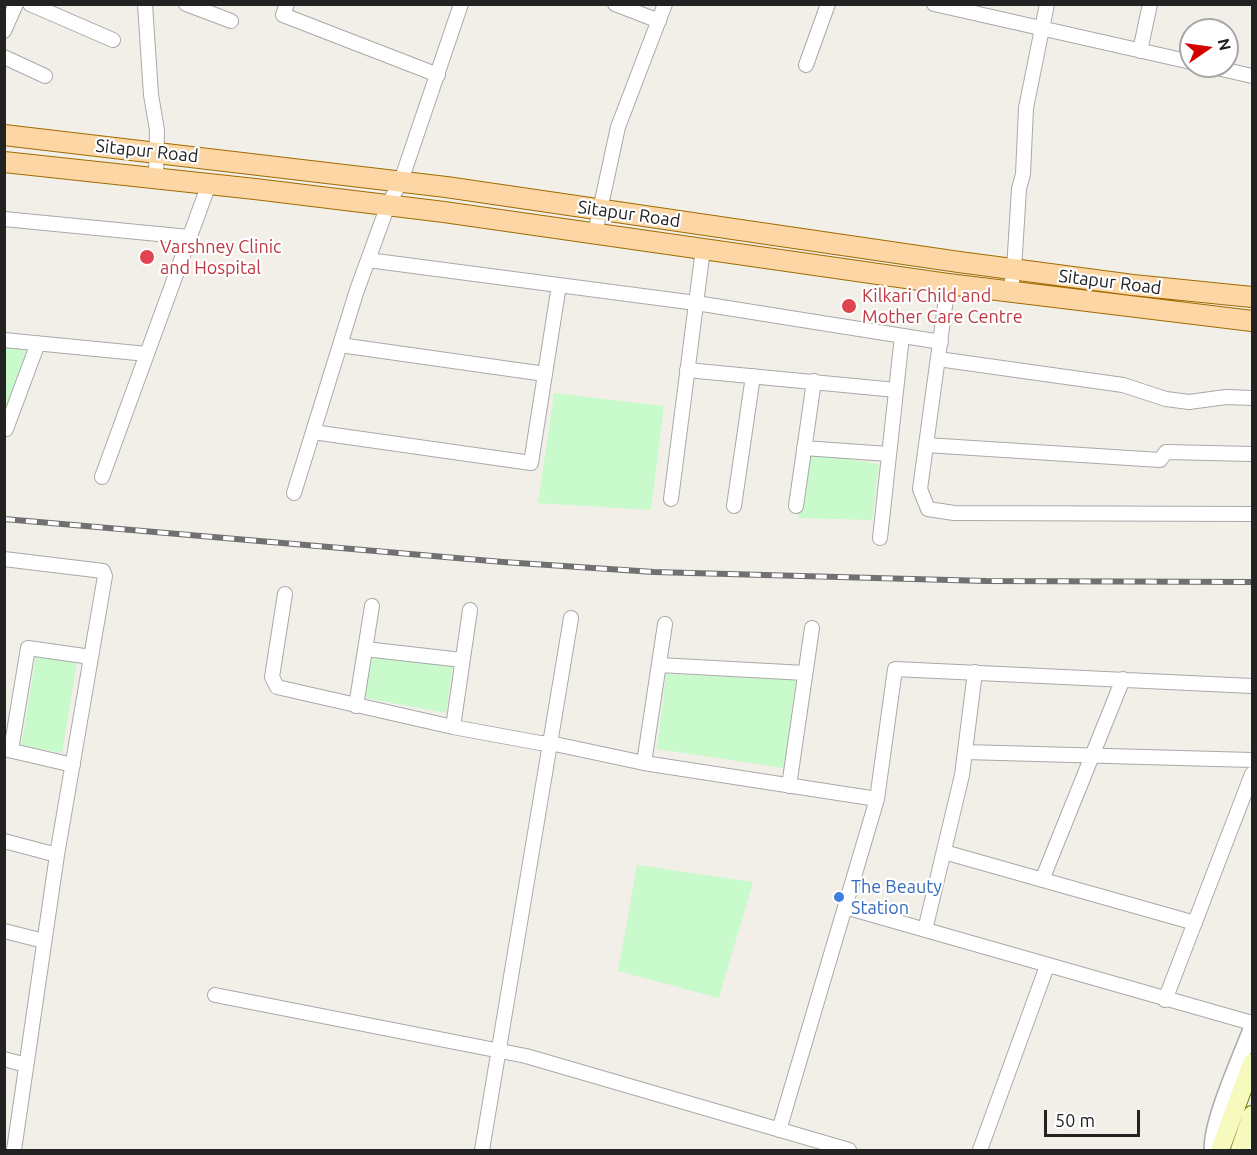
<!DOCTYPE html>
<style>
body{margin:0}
#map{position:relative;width:1257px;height:1155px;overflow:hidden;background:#f2efe9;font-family:Ubuntu,sans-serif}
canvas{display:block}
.frame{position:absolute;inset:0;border:6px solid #222;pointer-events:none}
.north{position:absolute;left:1179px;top:18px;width:60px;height:60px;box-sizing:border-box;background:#fff;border:2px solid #a7a7a7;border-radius:50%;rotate:77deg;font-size:16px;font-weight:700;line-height:24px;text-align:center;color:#222}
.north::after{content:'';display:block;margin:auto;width:21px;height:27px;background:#d40000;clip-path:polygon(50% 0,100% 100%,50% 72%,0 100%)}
.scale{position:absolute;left:1044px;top:1110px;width:96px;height:27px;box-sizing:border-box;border:3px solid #222;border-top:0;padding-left:8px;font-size:18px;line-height:21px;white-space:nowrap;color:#222;-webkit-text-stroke:4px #fff;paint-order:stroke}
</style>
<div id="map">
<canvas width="1257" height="1155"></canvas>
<div class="frame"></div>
<div class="north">N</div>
<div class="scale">50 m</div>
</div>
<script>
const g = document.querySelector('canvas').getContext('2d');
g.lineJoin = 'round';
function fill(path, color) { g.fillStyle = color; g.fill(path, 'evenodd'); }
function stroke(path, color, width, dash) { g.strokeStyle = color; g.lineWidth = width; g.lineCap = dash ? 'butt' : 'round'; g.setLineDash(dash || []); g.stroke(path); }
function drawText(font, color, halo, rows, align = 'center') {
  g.font = font + ' Ubuntu,sans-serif'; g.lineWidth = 4.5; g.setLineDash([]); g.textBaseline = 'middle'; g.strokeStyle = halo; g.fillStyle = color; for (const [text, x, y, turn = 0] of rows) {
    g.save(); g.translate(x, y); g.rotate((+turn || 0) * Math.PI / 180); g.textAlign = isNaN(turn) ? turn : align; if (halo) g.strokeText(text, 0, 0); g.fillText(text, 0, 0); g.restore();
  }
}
fill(new Path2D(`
 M 5,344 L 27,347 L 5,416 Z
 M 554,393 L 664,406 L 651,510 L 538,503 Z
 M 808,453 L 879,464 L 872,520 L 798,518 Z
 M 36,655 L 77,662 L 62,753 L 21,746 Z
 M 371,656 L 453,665 L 446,713 L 365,698 Z
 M 666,674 L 796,680 L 784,768 L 657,749 Z
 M 637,865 L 753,882 L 719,998 L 618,971 Z`), '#c8facc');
const minor = new Path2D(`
 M 30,4 L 113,40
 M 145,4 L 151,95 L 157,130 L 156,178
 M 186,4 L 231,21
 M 287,4 L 283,15 L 438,75
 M 615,4 L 659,21
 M 934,4 L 1191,62
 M 4,31 L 16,4
 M 1140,51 L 1150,4
 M 4,57 L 45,76
 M 806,65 L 828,4
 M 1208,66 L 1252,76
 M 4,219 L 189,237
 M 595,233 L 618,127 L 665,4
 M 368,260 L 696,303 L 941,342
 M 948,284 L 920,489 L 928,509 L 954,513 L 1252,514
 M 1010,292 L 1014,269 L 1019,189 L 1023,174 L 1026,108 L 1047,4
 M 4,340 L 147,354
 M 340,345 L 545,374
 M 938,359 L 1123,385 L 1166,399 L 1189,402 L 1226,397 L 1252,398
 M 687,370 L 896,390
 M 4,429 L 6,429 L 38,343
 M 313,432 L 531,463 L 559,285
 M 926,445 L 1160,460 L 1166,452 L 1252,454
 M 804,448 L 888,454
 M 102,477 L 209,184
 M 294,493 L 357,290 L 388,205 L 401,181 L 461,4
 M 671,499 L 703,249
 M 734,506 L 753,376
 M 796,506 L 814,381
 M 880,538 L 902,336
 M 4,559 L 103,571 L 105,576 L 57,855 L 14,1150
 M 285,594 L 272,677 L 277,687 L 453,727 L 540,743 L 550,743 L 644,763 L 877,799
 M 365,649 L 462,660
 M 659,665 L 805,673
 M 356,706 L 372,606
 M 453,727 L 470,610
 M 4,749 L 73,765
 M 11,750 L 28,648 L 91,657
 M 965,752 L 1252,760
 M 644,763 L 665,624
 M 789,786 L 812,628
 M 4,841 L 57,855
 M 944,852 L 1195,923
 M 1042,880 L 1123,679
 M 845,907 L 1252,1023
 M 925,930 L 962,775 L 975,672
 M 4,931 L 44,941
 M 215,995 L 526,1056 L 849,1150
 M 1165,1000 L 1252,774
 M 4,1059 L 26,1065
 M 779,1130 L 877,799 L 895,669 L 1252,686
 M 482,1150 L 571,618
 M 980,1150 L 1047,966`);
const tertiary = new Path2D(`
 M 1213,1150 C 1210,1125 1242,1055 1252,1028
 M 1250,1150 L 1252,1144`);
const secondary = new Path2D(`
 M 1220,1150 L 1252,1063
 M 1240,1150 L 1252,1115`);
const primary = new Path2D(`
 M 4,135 L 446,187 L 959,262 L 1133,285 L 1252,297
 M 4,162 L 255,189 L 444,212 L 948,284 L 1252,321`);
stroke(minor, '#a9a9a9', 16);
stroke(tertiary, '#a9a9a9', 19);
stroke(secondary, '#707d05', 20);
stroke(primary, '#a06b00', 22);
stroke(minor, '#fff', 14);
stroke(tertiary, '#fff', 16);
stroke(secondary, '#f7fabf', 18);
stroke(primary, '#fcd6a4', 20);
const rail = new Path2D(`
 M 4,519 L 503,562 L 654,572 L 986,581 L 1252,582`);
stroke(rail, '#707070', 6);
stroke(rail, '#fff', 4, [11]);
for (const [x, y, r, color] of [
 [147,257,8,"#e0444e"],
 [849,306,8,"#e0444e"],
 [839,897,6,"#3f7fe0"]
]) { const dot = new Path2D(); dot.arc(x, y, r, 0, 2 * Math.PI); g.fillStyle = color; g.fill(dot); stroke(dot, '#fff', 2); }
drawText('18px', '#222', '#fff', [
 ["Sitapur Road",147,151,6],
 ["Sitapur Road",629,214,8],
 ["Sitapur Road",1110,282,7]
]);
drawText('18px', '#be3a42', '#fff', [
 ["Varshney Clinic",160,247],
 ["and Hospital",160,268],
 ["Kilkari Child and",862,296],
 ["Mother Care Centre",862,317]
], 'left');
drawText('18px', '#366cbe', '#fff', [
 ["The Beauty",851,887],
 ["Station",851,908]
], 'left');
</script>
